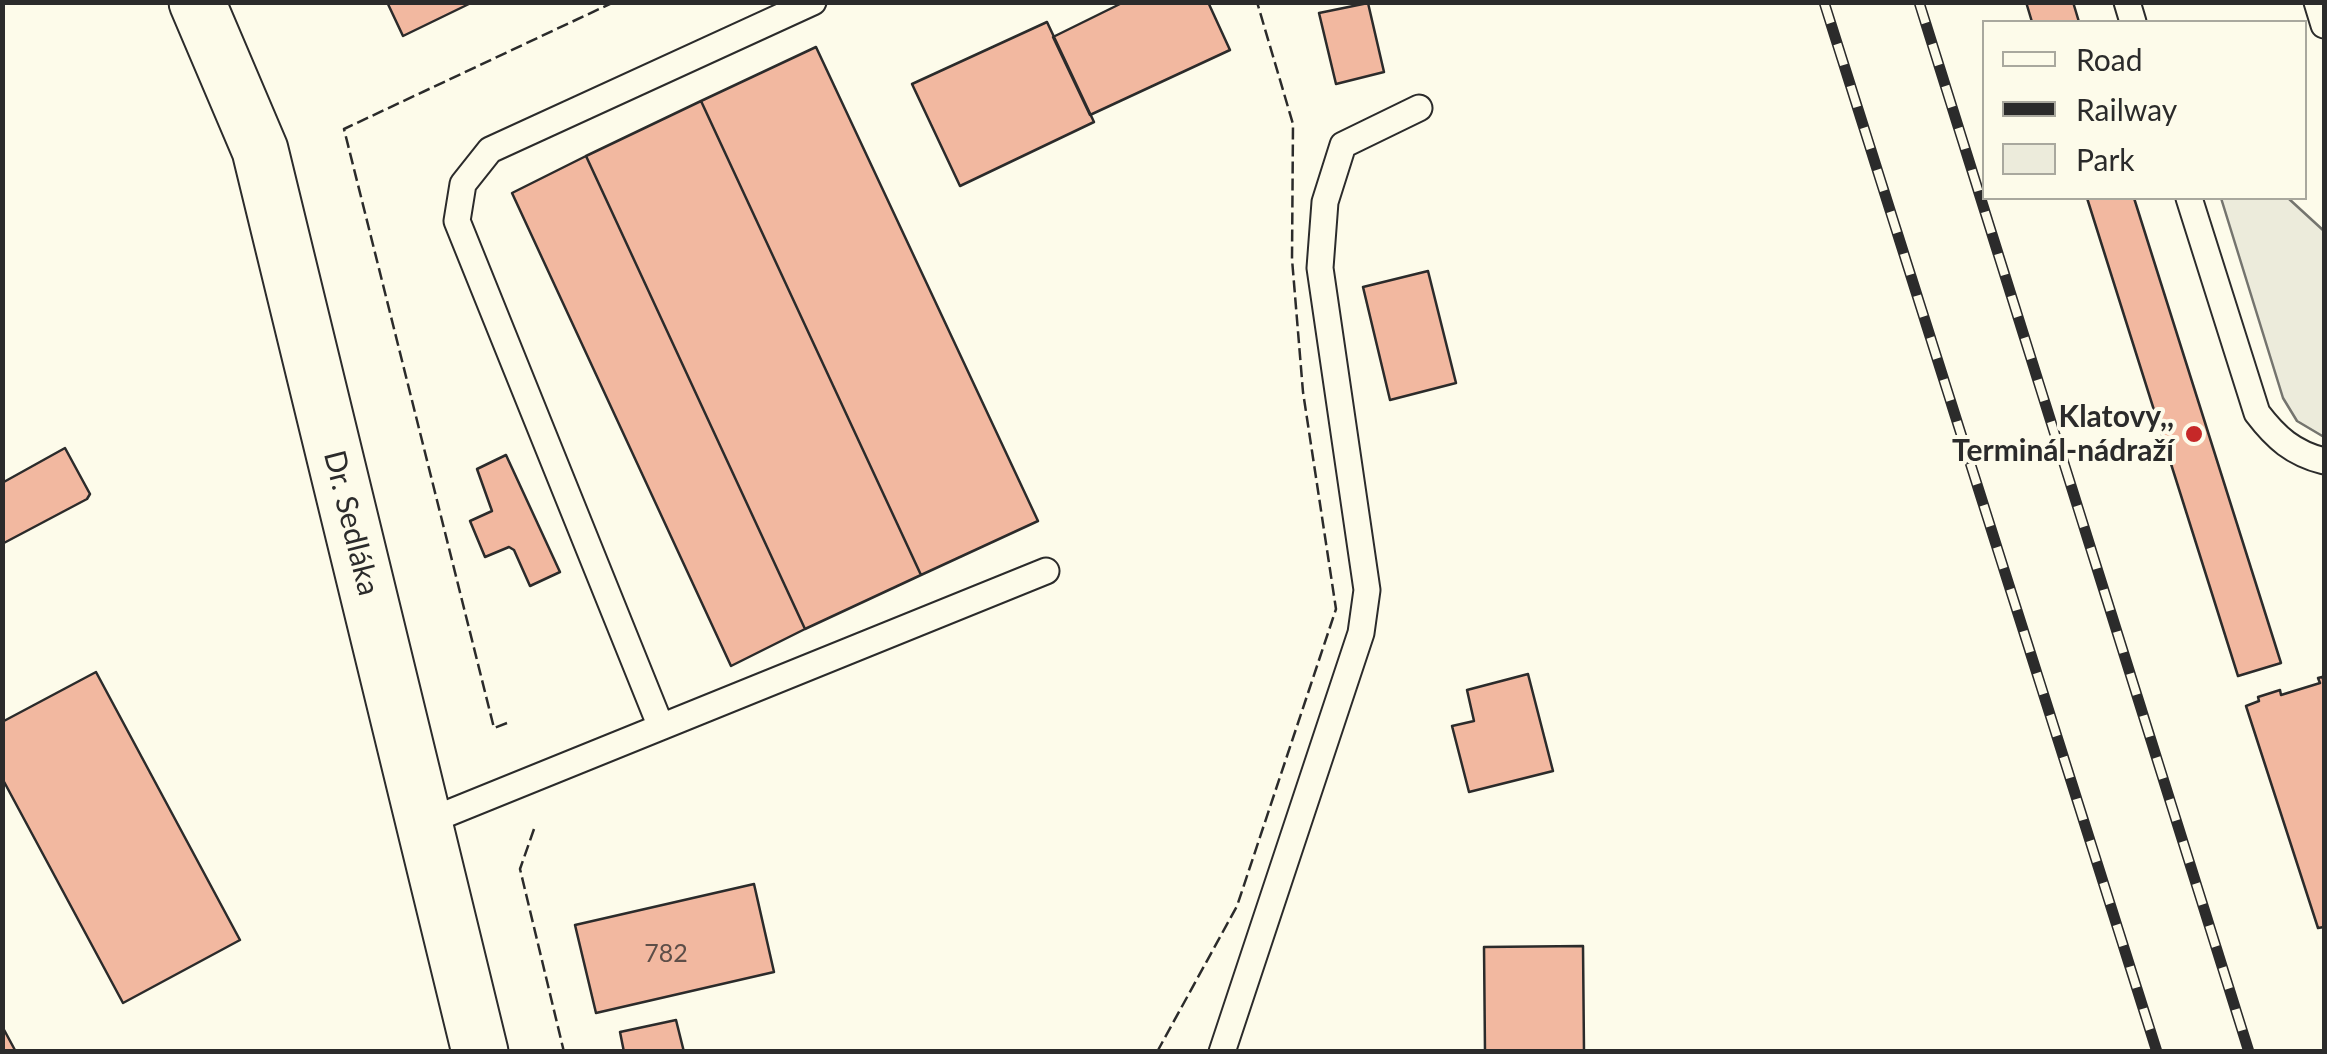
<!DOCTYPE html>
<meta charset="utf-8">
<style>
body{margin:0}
#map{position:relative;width:2327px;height:1054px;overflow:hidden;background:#fdfbea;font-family:Lato,sans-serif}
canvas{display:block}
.frame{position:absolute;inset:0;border:5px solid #2b2b2b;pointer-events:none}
.legend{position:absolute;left:1982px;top:20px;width:325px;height:180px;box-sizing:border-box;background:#fdfbea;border:2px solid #a9a89e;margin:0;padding:12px 18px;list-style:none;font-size:30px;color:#2b2b2b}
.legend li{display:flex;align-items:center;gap:20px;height:50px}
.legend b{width:50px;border:2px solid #a9a89e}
</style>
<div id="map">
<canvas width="2327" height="1054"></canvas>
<div class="frame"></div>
<ul class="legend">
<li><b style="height:12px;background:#fdfbea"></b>Road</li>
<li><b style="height:12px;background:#2b2b2b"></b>Railway</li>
<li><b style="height:28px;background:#ecebdb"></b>Park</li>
</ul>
</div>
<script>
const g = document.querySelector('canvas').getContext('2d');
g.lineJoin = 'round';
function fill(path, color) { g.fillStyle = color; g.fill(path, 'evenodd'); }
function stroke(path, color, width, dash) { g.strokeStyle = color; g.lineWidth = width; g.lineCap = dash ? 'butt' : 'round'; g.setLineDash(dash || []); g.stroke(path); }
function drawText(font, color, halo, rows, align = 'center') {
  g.font = font + ' Lato,sans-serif'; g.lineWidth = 8; g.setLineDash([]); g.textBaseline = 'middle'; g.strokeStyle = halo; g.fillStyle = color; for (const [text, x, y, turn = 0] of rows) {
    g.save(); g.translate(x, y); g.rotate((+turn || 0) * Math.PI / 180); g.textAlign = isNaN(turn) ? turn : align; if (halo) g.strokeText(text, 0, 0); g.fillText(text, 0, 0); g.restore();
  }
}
const green = new Path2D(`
 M 2221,198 L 2288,198 L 2324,231 L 2324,437 L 2297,421 L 2283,398 Z`);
fill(green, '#ecebdb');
stroke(green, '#74746e', 2.5);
const building = new Path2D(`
 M 387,2 L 473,2 L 403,36 Z
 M 1124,2 L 1208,2 L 1230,50 L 1090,115 L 1053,37 Z
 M 2026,2 L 2073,2 L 2079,22 L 2032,22 Z
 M 1368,3 L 1384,72 L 1336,84 L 1319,13 Z
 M 1047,22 L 1094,122 L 960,186 L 912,84 Z
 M 816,47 L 1038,521 L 921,575 L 701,101 Z
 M 701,101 L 921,575 L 805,629 L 586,156 Z
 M 586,156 L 805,629 L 731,666 L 512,193 Z
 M 2087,198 L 2134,198 L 2281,663 L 2238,676 Z
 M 1428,271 L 1456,383 L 1390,400 L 1363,287 Z
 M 65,448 L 90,494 L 87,499 L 2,544 L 2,483 Z
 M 506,455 L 560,572 L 530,586 L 514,550 L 509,547 L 485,557 L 470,521 L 492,511 L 477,469 Z
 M 96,672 L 240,940 L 123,1003 L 2,778 L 2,722 Z
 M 1528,674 L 1553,771 L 1469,792 L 1452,726 L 1474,721 L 1467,690 Z
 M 2322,677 L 2324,681 L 2324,927 L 2318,928 L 2246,706 L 2259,701 L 2258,697 L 2280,690 L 2281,695 L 2320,683 L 2318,678 Z
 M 754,884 L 774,972 L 596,1013 L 575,925 Z
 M 1583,946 L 1584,1052 L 1485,1052 L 1484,947 Z
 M 676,1020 L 684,1052 L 624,1052 L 620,1032 Z
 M 2,1026 L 16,1052 L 2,1052 Z`);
fill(building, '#f2b8a0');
stroke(building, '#2b2b2b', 2.5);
const lane = new Path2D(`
 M 2127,2 L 2133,22
 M 2317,2 L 2324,25
 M 2189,198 L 2257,413 C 2276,438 2293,453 2324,461
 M 661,727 L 457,221 L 463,184 L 490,150 L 813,2
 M 424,823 L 1046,571
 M 1222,1052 L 1361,633 L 1367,590 L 1320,268 L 1325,202 L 1343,145 L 1419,108`);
const secondary = new Path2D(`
 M 197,2 L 260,150 L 480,1052`);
stroke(lane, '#2b2b2b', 29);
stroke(secondary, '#2b2b2b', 59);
stroke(lane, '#fdfbea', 25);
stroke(secondary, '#fdfbea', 55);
const rail = new Path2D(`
 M 1824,2 L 2157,1052
 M 1919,2 L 2249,1052`);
stroke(rail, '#2b2b2b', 11);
stroke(rail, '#fdfbea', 8, [22]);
stroke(new Path2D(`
 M 507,723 L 494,728 L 344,129 L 614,2
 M 534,829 L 520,869 L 564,1052
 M 1157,1052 L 1237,906 L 1336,609 L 1303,392 L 1292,259 L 1293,124 L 1257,2`), '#2b2b2b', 2.5, [12, 5]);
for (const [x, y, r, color] of [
 [2194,434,10,"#c62828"]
]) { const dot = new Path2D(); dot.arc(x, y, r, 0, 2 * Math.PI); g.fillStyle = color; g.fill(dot); stroke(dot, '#fdfbea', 4); }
drawText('25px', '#5d4e48', null, [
 ["782",666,954]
]);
drawText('bold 30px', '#2b2b2b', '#fdfbea', [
 ["Klatovy,,",2174,417],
 ["Terminál-nádraží",2174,451]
], 'right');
drawText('30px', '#2b2b2b', '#fdfbea', [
 ["Dr. Sedláka",351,523,76]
]);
</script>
